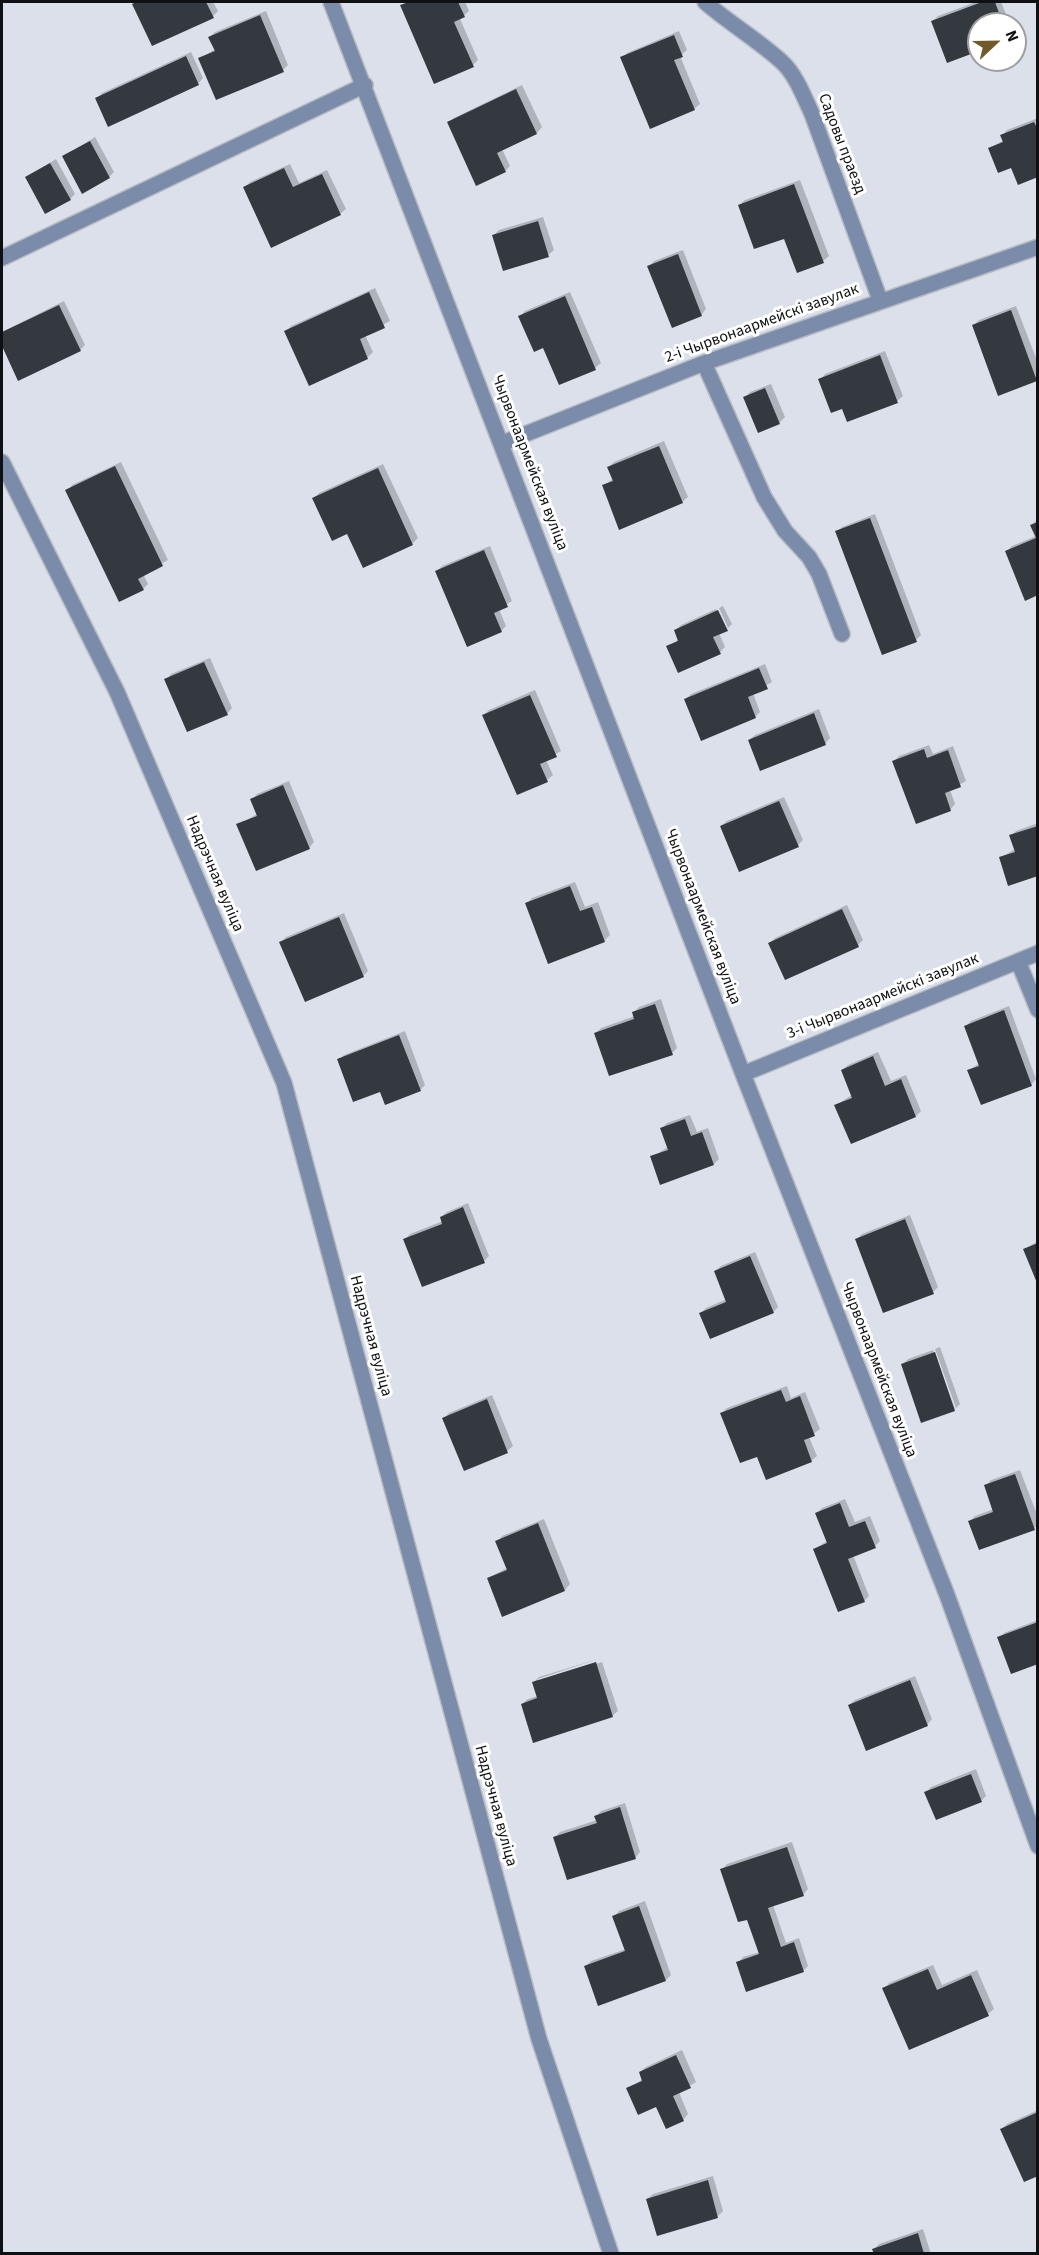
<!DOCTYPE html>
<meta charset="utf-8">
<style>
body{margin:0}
#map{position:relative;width:1039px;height:2255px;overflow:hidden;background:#dbe0ea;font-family:"Source Sans 3",sans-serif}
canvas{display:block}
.frame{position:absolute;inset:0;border:3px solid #0e1013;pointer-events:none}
.north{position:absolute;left:967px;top:12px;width:60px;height:60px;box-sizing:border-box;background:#fff;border:2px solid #9f9fa1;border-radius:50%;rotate:68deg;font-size:16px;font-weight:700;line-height:24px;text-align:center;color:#0e1013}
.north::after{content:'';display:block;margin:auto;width:21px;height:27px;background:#705a2a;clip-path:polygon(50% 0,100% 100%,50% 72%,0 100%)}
</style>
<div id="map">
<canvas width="1039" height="2255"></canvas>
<div class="frame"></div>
<div class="north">N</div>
</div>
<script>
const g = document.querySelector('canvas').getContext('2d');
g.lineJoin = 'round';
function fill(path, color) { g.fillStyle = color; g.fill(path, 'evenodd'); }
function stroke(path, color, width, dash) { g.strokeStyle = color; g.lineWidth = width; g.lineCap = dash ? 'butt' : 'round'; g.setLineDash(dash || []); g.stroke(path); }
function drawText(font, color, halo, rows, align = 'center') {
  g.font = font + ' "Source Sans 3",sans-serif'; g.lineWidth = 6; g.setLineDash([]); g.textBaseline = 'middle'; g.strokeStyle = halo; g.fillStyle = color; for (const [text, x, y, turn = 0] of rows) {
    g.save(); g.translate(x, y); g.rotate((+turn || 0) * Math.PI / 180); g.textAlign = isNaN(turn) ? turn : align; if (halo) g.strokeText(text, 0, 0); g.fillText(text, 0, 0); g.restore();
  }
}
fill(new Path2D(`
 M 136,2 L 213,2 L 218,11 L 213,16 L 133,4 Z
 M 406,2 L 465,2 L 469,11 L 460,19 L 478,60 L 473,65 L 402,6 Z
 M 976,2 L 1001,2 L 1010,24 L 979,24 L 979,49 L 933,21 L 938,16 Z
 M 266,11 L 288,65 L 283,70 L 200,59 L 215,49 L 210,37 L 215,32 Z
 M 679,31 L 687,50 L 680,56 L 700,104 L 694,109 L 622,58 L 627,53 Z
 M 191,52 L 203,78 L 198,84 L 97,98 L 102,93 Z
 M 522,85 L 542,127 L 537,133 L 502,149 L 510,166 L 505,171 L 448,123 L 454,118 Z
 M 1038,118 L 1038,175 L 1012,166 L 990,148 L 1004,140 L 1002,136 L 1007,130 Z
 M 95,137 L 114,172 L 109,177 L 63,157 Z
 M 56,159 L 75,194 L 70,199 L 27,177 Z
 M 290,164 L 299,183 L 327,170 L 346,209 L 340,214 L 245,187 L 250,182 Z
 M 800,180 L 829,256 L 823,261 L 739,205 L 745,200 Z
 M 543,217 L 554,250 L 548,255 L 494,235 L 499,230 Z
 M 683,250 L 706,309 L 701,315 L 649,266 L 654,261 Z
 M 375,288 L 390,321 L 365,335 L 373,352 L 367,358 L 286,331 L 291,326 Z
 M 570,292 L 601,363 L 595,368 L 544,346 L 520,317 L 525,311 Z
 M 64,301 L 85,345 L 80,350 L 19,379 L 2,342 L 2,332 Z
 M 1016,306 L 1038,363 L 1037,380 L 974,325 L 979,320 Z
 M 885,351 L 903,396 L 897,401 L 820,380 L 825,374 Z
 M 771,384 L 785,417 L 780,422 L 759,431 L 745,398 L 750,392 Z
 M 664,441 L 688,497 L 682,502 L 603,486 L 614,478 L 609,467 L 614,462 Z
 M 121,462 L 168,560 L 143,574 L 148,584 L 143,589 L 67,491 L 72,485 Z
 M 383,464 L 418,538 L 412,544 L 363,566 L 348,532 L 314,498 L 319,493 Z
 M 875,514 L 921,635 L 916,640 L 837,532 L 842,527 Z
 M 1037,520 L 1038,520 L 1038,594 L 1007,551 L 1012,546 L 1036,536 L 1031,525 Z
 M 490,546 L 512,601 L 499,609 L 506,626 L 501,631 L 437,571 L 442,566 Z
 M 723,606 L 732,624 L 728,628 L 719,608 Z
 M 716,609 L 725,629 L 719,633 L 725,647 L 720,652 L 668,647 L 679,639 L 676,630 L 681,625 Z
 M 210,658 L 232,708 L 227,714 L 166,680 L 171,674 Z
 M 765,664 L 772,682 L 753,693 L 760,712 L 755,717 L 686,699 L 691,694 Z
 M 535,690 L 561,751 L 546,760 L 553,775 L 547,780 L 517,793 L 484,715 L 489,710 Z
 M 819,709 L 830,738 L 825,744 L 749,740 L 755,735 Z
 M 929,745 L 933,754 L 953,746 L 966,781 L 950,790 L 955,804 L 950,810 L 894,761 L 899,756 Z
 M 289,781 L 314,842 L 309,848 L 238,825 L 257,814 L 252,800 L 257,794 Z
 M 784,797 L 803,840 L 798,845 L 721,826 L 727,821 Z
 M 1038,823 L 1038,874 L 1000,858 L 1015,849 L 1011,836 L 1016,831 Z
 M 575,882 L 585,907 L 598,902 L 610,935 L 604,941 L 527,903 L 532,898 Z
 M 847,905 L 863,940 L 858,945 L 770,943 L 775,938 Z
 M 344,913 L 368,971 L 363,976 L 281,942 L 286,937 Z
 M 661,999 L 677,1048 L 672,1053 L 596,1033 L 601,1028 L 635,1016 L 634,1012 L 639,1007 Z
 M 1009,1006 L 1036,1079 L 1031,1085 L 969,1070 L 980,1063 L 966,1026 L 971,1021 Z
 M 405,1031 L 425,1085 L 420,1090 L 381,1090 L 339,1060 L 344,1055 Z
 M 878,1052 L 891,1081 L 906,1075 L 921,1111 L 916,1116 L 836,1105 L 852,1095 L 842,1070 L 848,1065 Z
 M 690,1115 L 697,1132 L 708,1128 L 719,1159 L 714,1164 L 652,1157 L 668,1147 L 662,1128 L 667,1123 Z
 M 468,1203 L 489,1256 L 484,1261 L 405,1239 L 410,1234 L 443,1221 L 441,1217 L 447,1212 Z
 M 910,1215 L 938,1287 L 933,1292 L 857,1239 L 862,1234 Z
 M 1038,1241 L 1038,1279 L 1025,1249 Z
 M 755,1252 L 778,1307 L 773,1312 L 701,1313 L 706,1308 L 727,1299 L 715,1271 L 721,1266 Z
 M 940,1347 L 960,1404 L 956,1408 L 935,1349 Z
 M 933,1350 L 955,1409 L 922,1421 L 903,1364 L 908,1359 Z
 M 787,1386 L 791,1398 L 805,1392 L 820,1429 L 809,1437 L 817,1456 L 811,1461 L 758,1455 L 722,1413 L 727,1408 Z
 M 492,1395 L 513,1446 L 507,1451 L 465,1469 L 444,1418 L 449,1413 Z
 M 1020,1470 L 1038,1517 L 1038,1526 L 980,1548 L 970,1521 L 975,1516 L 994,1509 L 986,1486 L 991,1480 Z
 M 845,1499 L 855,1522 L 870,1516 L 880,1541 L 875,1546 L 853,1555 L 869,1596 L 864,1601 L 815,1549 L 827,1541 L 817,1513 L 822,1508 Z
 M 544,1519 L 570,1584 L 565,1590 L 503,1615 L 488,1578 L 507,1568 L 497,1542 L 502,1536 Z
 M 1038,1620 L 1038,1663 L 999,1638 L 1004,1633 Z
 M 601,1658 L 538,1679 L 538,1682 L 602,1662 L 618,1711 L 612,1716 L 522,1704 L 528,1699 L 538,1696 L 534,1682 L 539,1677 Z
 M 915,1676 L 932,1719 L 927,1725 L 849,1705 L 855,1700 Z
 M 976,1769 L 986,1796 L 981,1801 L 926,1792 L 931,1787 Z
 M 625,1803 L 640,1852 L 635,1858 L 555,1837 L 560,1832 L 597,1820 L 596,1816 L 601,1811 Z
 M 792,1842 L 808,1889 L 803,1895 L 773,1905 L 786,1943 L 799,1938 L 808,1966 L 803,1971 L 738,1963 L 743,1957 L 760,1952 L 748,1918 L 722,1870 L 727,1864 Z
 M 645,1901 L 671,1975 L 666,1980 L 599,2004 L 586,1966 L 591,1961 L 626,1949 L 614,1916 L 619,1911 Z
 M 933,1965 L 942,1985 L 977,1970 L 994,2009 L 988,2014 L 910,2048 L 884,1989 L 889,1983 Z
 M 682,2050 L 696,2082 L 679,2092 L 688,2114 L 683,2120 L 627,2089 L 643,2079 L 640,2072 L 646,2067 Z
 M 1038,2110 L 1038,2175 L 1001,2130 L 1007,2124 Z
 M 713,2176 L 723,2211 L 718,2216 L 658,2234 L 647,2199 L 653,2194 Z
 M 923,2229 L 931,2254 L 875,2254 L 874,2249 L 879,2244 Z`), '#0003');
fill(new Path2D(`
 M 136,2 L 206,2 L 214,18 L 152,46 L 132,4 Z
 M 409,2 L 458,2 L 465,17 L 454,22 L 474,67 L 434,84 L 400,5 Z
 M 982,2 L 995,2 L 1003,24 L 979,24 L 979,51 L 947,63 L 931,21 Z
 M 260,15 L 284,72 L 216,100 L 198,58 L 215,51 L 208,37 Z
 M 674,35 L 683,57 L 674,60 L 695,110 L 650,129 L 620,57 Z
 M 186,56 L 199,85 L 108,127 L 95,98 Z
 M 516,89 L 537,134 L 497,153 L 506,172 L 476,186 L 447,122 Z
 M 1034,122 L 1038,130 L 1038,177 L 1018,185 L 1011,168 L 998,173 L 988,148 L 1003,142 L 1000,135 Z
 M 90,141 L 110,178 L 82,194 L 62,156 Z
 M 50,163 L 71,200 L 45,214 L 25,177 Z
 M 284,168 L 293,187 L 322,174 L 341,215 L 271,248 L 243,187 Z
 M 794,184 L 824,263 L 797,273 L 784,239 L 754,249 L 738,205 Z
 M 538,221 L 549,257 L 503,271 L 492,235 Z
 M 678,254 L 702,316 L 672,328 L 647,266 Z
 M 369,292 L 385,328 L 360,339 L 368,359 L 309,386 L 284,331 Z
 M 565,296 L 596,370 L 559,385 L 543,348 L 534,352 L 518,316 Z
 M 59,305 L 81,351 L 18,381 L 2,346 L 2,332 Z
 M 1011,310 L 1037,381 L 998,396 L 972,325 Z
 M 880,355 L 898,403 L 847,422 L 842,409 L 831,413 L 818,379 Z
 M 765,388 L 780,424 L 758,433 L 743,397 Z
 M 659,446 L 683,503 L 619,530 L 602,485 L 613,481 L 607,467 Z
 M 115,466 L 163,566 L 138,579 L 144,590 L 119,602 L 65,490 Z
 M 378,468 L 413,545 L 363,568 L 347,534 L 332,541 L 312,498 Z
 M 870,518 L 917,642 L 882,655 L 835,531 Z
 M 1038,522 L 1038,595 L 1025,601 L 1005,551 L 1036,538 L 1030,525 Z
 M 484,550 L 508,607 L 494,613 L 502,632 L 467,647 L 435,571 Z
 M 718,610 L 728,631 L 713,637 L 721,654 L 678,673 L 666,646 L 678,641 L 674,630 Z
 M 204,662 L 228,715 L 187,732 L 164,679 Z
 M 759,668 L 768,689 L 748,697 L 756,718 L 701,741 L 684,699 Z
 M 530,695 L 557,757 L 540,764 L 548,782 L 517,795 L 482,715 Z
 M 814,713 L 826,745 L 760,771 L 748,740 Z
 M 924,749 L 927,758 L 948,750 L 961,787 L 945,793 L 951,811 L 916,824 L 892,761 Z
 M 283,785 L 310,849 L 256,871 L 236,824 L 257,816 L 250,799 Z
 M 779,801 L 799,847 L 739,872 L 720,826 Z
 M 1038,826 L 1038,876 L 1008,886 L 999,857 L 1015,852 L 1009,835 Z
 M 570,886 L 580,911 L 592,907 L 605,942 L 548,964 L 525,903 Z
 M 842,909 L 859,947 L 785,980 L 768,943 Z
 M 339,917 L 364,977 L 305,1002 L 279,942 Z
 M 655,1004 L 673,1055 L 609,1076 L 594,1033 L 634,1019 L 632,1012 Z
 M 1004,1010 L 1032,1086 L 981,1105 L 967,1070 L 979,1066 L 964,1026 Z
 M 399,1035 L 421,1091 L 385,1105 L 380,1092 L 353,1102 L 337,1059 Z
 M 873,1056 L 885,1086 L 901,1079 L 916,1117 L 851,1144 L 834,1105 L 852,1098 L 841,1070 Z
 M 685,1119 L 691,1136 L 702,1132 L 714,1165 L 660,1185 L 650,1156 L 668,1150 L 660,1128 Z
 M 463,1207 L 485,1263 L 422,1287 L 403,1239 L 442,1224 L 440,1217 Z
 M 905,1219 L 934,1294 L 883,1313 L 855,1239 Z
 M 1038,1243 L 1038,1283 L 1037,1283 L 1023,1249 Z
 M 750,1256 L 774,1313 L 710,1339 L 699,1313 L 726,1302 L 714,1271 Z
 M 935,1352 L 955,1411 L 921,1423 L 901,1364 Z
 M 781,1390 L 786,1402 L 800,1396 L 815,1436 L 804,1440 L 812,1462 L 766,1480 L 757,1457 L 740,1463 L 720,1413 Z
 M 487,1399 L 508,1453 L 464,1471 L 442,1418 Z
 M 1015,1474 L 1035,1530 L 979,1550 L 968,1521 L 993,1512 L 984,1485 Z
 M 840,1503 L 849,1527 L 865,1521 L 876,1548 L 848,1559 L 865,1602 L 838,1612 L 813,1549 L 827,1543 L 815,1513 Z
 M 538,1523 L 565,1591 L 502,1617 L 487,1578 L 507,1570 L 495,1541 Z
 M 1038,1622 L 1038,1664 L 1011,1674 L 997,1637 Z
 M 596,1662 L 613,1717 L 533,1743 L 521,1704 L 537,1698 L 532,1682 Z
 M 910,1680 L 928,1726 L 866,1751 L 848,1705 Z
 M 971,1774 L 982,1802 L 936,1820 L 924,1792 Z
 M 620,1807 L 636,1859 L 567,1880 L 553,1837 L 597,1823 L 594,1816 Z
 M 787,1847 L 804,1896 L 768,1908 L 781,1947 L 794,1942 L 804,1972 L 746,1992 L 736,1962 L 759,1954 L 747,1920 L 738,1922 L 720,1869 Z
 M 639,1906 L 666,1981 L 598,2006 L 584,1966 L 625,1951 L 612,1916 Z
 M 928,1969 L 937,1990 L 971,1975 L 989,2016 L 909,2050 L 882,1988 Z
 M 676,2055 L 691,2088 L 673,2096 L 684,2121 L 666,2129 L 656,2107 L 638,2115 L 626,2088 L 642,2081 L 639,2072 Z
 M 1038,2112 L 1038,2176 L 1024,2182 L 1000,2129 Z
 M 708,2180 L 718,2218 L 657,2236 L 646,2199 Z
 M 918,2233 L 924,2254 L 874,2254 L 872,2249 Z`), '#34383f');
const lane = new Path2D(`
 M 2,258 L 365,85`);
const street = new Path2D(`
 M 331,2 L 743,1074 L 947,1595 L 1038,1846
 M 705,2 C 729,23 758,40 782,62 C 796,75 804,97 812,114 L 880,300
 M 704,363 L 764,497 L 785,531 L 809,557 L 819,574 L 842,634
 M 503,443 L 704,363 L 1038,247
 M 2,462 L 117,692 L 284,1083 L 539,2039 L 611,2254
 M 1018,961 L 1038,1010
 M 743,1074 L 1038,953`);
stroke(lane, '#b6bbc3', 18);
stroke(street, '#b6bbc3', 18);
stroke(lane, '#7b8baa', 15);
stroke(street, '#7b8baa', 15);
drawText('16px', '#0e1013', '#fff', [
 ["Садовы праезд",841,144,69],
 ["2-і Чырвонаармейскі завулак",762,324,-20],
 ["Чырвонаармейская вуліца",529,463,69],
 ["Надрэчная вуліца",214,874,67],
 ["Чырвонаармейская вуліца",702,917,69],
 ["3-і Чырвонаармейскі завулак",883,997,-22],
 ["Надрэчная вуліца",370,1336,75],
 ["Чырвонаармейская вуліца",878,1370,69],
 ["Надрэчная вуліца",495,1806,75]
]);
</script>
